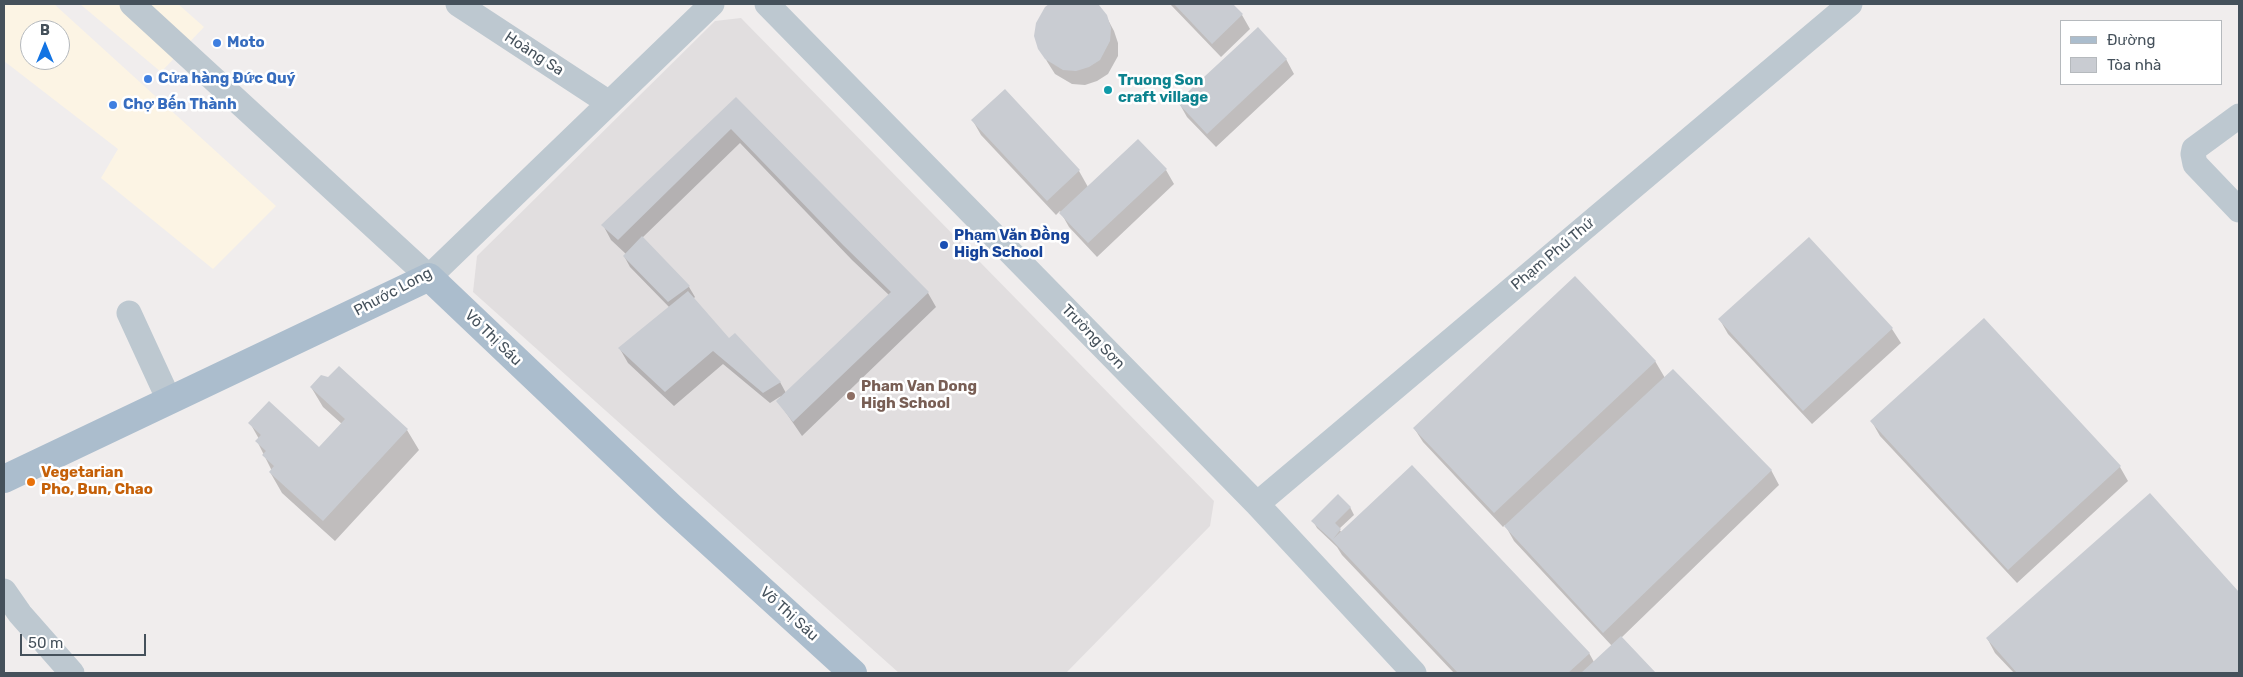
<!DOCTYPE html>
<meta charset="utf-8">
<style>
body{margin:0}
#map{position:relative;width:2243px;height:677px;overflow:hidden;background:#f0eded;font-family:Rubik,sans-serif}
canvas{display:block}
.frame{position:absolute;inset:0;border:5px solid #45515b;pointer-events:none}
.legend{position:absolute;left:2060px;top:20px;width:162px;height:65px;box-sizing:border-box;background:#fff;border:1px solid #b5b9bd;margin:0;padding:6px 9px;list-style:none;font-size:15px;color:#45515b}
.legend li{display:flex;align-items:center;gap:10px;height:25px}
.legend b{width:25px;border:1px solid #b5b9bd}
.north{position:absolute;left:20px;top:20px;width:50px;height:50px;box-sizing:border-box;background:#fff;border:1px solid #b5b9bd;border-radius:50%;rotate:0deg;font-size:14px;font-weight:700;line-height:20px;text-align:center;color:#45515b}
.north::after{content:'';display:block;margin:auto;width:18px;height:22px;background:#1374e3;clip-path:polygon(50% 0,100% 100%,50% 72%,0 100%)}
.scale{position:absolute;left:20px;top:634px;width:126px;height:22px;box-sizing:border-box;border:2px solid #45515b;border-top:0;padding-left:6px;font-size:15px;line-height:18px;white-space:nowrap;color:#45515b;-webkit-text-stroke:4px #fff;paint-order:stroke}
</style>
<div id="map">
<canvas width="2243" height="677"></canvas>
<div class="frame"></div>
<ul class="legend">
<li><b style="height:6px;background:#abbdcd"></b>Đường</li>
<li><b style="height:14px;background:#c9ccd2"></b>Tòa nhà</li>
</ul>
<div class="north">B</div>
<div class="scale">50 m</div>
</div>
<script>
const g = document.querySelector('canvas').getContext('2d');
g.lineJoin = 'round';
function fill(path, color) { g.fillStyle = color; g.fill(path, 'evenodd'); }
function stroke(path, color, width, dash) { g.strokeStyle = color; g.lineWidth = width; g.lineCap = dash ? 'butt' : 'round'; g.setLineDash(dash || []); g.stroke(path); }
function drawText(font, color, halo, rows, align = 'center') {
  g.font = font + ' Rubik,sans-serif'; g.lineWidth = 5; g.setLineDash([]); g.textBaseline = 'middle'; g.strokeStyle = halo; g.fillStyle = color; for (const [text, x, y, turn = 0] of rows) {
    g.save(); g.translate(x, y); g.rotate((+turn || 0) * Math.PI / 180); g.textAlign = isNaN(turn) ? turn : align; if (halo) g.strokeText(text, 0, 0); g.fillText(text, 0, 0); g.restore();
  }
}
fill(new Path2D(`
 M 4,4 L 54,4 L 276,206 L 213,269 L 101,178 L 118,149 L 4,61 ZM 30,30 L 60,30 L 60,60 L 30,60 Z
 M 80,4 L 178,4 L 204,27 L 161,72 Z`), '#fcf4e4');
fill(new Path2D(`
 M 741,18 L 1214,501 L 1210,526 L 1066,673 L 899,673 L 473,292 L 477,256 L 715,21 Z`), '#e1dedf');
fill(new Path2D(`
 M 1051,4 L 1094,4 L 1106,16 L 1114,31 L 1118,43 L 1118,56 L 1108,74 L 1097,81 L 1085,85 L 1072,84 L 1055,74 L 1048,63 L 1039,48 L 1046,8 Z
 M 1170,4 L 1231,4 L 1242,15 L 1250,29 L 1221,57 Z
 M 1286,59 L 1294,74 L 1216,147 L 1187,117 L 1179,103 Z
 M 1005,91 L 1079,171 L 1088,187 L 1166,170 L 1174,184 L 1097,257 L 1069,227 L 1060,211 L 1056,215 L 981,135 L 973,121 Z
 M 736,98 L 928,293 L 936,307 L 802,436 L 778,401 L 781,396 L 770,403 L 723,364 L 674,406 L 628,363 L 620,349 L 670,308 L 630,267 L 624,256 L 626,254 L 611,240 L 603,225 ZM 740,143 L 852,260 L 889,295 L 786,393 L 780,382 L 728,338 L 693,299 L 695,297 L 689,287 L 642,238 Z
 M 1809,238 L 1892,329 L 1901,343 L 1812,424 L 1728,334 L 1720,320 Z
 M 1655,361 L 1665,378 L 1771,470 L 1779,485 L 1621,638 L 1654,673 L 1454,673 L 1342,555 L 1337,547 L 1317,528 L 1313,521 L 1350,507 L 1354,515 L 1339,529 L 1342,533 L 1589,653 L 1594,662 L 1612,646 L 1514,541 L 1505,525 L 1503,527 L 1423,442 L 1414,428 Z
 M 311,387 L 407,430 L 419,450 L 335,541 L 282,493 L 270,472 L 272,471 L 257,441 L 259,439 L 250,423 L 319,449 L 342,424 L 323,407 Z
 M 1872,422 L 2120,467 L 2128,481 L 2017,583 L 1880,436 Z
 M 2150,494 L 2239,594 L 2239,673 L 2014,673 L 1995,653 L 1987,638 Z`), '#0003');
fill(new Path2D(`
 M 1049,4 L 1099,5 L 1107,15 L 1111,28 L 1110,41 L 1100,60 L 1089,67 L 1076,71 L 1063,70 L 1045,59 L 1038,49 L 1034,36 L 1036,23 L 1045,7 Z
 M 1174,4 L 1233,4 L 1243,14 L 1212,44 Z
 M 1258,27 L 1287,59 L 1207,134 L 1177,102 Z
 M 1005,89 L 1080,170 L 1047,201 L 971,120 Z
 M 736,97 L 929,292 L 793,422 L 776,401 L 891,292 L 843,245 L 731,129 L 618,240 L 601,225 Z
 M 1138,139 L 1167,169 L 1088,243 L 1059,213 Z
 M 642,236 L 690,286 L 668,302 L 623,256 Z
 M 1809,237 L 1893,328 L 1803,411 L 1718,319 Z
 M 1575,276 L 1656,361 L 1494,513 L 1413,428 Z
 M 688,291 L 729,338 L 735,333 L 781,382 L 763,393 L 713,351 L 665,392 L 618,348 Z
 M 1984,318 L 2121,466 L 2008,570 L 1870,421 Z
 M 339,366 L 408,429 L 323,521 L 269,472 L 274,466 L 262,455 L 266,451 L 255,441 L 261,435 L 248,423 L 269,401 L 319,447 L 345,419 L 310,387 L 321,375 L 328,377 Z
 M 1673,369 L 1772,470 L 1603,633 L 1504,526 Z
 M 1412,465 L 1590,653 L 1568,673 L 1458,673 L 1332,540 L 1311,521 L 1338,494 L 1351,507 L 1335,523 L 1341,529 L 1333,539 Z
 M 2150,493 L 2239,592 L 2239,673 L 2017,673 L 1986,638 Z
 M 1621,636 L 1656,673 L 1581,673 Z`), '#c9ccd2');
stroke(new Path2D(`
 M 132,4 L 429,277 L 712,4
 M 458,4 L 609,103
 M 767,4 L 1257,504 L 1414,673
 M 2239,116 L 2194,149 L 2193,154 L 2195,164 L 2239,210
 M 129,313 L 169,400
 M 1257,504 L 1850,4
 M 4,591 L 20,614 L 72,673`), '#bdc8d0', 25);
stroke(new Path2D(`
 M 4,479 L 429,277 L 671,507 L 853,673`), '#abbdcd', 28);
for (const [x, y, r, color] of [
 [217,43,5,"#3f7fe0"],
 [148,79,5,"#3f7fe0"],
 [1108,90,5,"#0f9aa8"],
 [113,105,5,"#3f7fe0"],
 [944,245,5,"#1a4fb4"],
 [851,396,5,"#8d6e63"],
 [31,482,5,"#e8710a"]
]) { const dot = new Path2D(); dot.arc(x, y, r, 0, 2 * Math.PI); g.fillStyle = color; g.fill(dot); stroke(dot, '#fff', 2); }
drawText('bold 15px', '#366cbe', '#fff', [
 ["Moto",227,43],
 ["Cửa hàng Đức Quý",158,79],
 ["Chợ Bến Thành",123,105]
], 'left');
drawText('15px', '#45515b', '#fff', [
 ["Hoàng Sa",534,54,33],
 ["Phạm Phú Thứ",1553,254,-40],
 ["Phước Long",393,292,-28],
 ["Trường Sơn",1093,337,46],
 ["Võ Thị Sáu",493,338,44],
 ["Võ Thị Sáu",789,614,42]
]);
drawText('bold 15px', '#0d838f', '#fff', [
 ["Truong Son",1118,81],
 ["craft village",1118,98]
], 'left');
drawText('bold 15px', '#164399', '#fff', [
 ["Phạm Văn Đồng",954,236],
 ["High School",954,253]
], 'left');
drawText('bold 15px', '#785e54', '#fff', [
 ["Pham Van Dong",861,387],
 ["High School",861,404]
], 'left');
drawText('bold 15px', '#c56008', '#fff', [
 ["Vegetarian",41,473],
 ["Pho, Bun, Chao",41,490]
], 'left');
</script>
